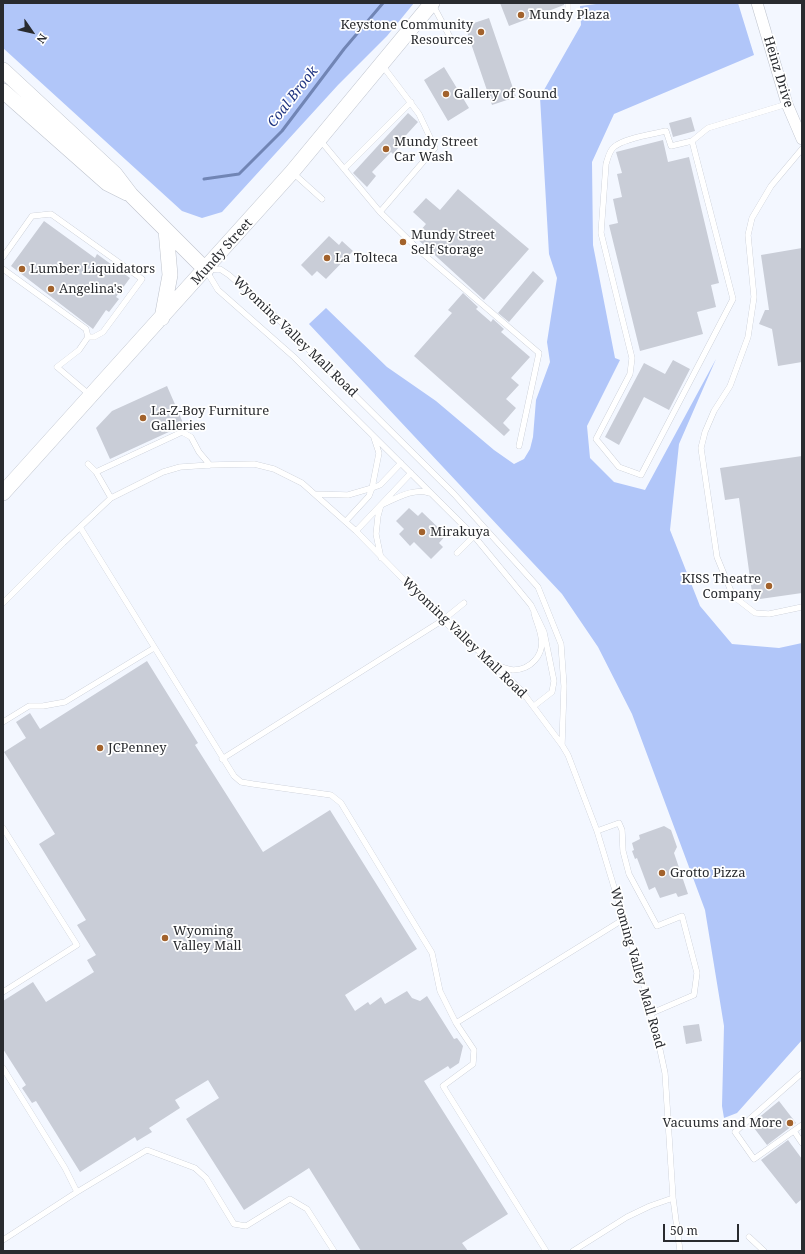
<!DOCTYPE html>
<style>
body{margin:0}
#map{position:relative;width:805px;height:1254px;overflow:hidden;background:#f3f7ff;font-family:"Noto Serif",serif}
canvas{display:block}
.frame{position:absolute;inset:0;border:4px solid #292b2f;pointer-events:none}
.north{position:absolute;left:12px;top:12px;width:40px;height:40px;-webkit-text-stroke:3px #fff;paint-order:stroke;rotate:124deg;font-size:11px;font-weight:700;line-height:16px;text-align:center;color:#292b2f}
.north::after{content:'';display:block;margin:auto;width:14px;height:18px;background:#292b2f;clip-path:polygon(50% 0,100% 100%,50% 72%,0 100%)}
.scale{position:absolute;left:663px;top:1224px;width:76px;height:18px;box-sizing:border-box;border:2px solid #292b2f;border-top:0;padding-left:5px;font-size:12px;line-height:14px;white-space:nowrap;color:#292b2f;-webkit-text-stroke:3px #fff;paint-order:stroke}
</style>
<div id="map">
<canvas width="805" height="1254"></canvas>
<div class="frame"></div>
<div class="north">N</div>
<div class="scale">50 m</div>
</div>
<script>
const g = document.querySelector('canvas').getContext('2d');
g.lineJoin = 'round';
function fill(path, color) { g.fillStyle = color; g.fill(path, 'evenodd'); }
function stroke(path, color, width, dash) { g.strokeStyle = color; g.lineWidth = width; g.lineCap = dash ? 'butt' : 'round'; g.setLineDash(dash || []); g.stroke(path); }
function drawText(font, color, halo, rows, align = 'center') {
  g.font = font + ' "Noto Serif",serif'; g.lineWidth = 3.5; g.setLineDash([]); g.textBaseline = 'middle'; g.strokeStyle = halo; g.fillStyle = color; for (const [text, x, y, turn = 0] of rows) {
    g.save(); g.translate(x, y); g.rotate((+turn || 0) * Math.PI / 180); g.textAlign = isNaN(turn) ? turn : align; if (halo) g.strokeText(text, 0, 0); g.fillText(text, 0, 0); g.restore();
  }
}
fill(new Path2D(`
 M 3,3 L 414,3 L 387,36 L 338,85 L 222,212 L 202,218 L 182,211 L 3,48 Z
 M 604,3 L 738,3 L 754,55 L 614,114 L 592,162 L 593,245 L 615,358 L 620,360 L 587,426 L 590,458 L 614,482 L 645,490 L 716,359 L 679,444 L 670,530 L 700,606 L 732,644 L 779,648 L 802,643 L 802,1040 L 737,1113 L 724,1118 L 722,1106 L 724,1026 L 705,910 L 632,714 L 598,647 L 562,594 L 309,324 L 326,308 L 387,367 L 436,401 L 494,450 L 514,464 L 524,459 L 530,449 L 533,437 L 536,400 L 550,362 L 547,342 L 557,278 L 549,254 L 540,97 L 581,25 L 580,6 Z`), '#b1c6f9');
stroke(new Path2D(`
 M 204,179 L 239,174 L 282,131 L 344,49 L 383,3`), '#7185b5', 3);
fill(new Path2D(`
 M 500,3 L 564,3 L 564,5 L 509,26 Z
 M 489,18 L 516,97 L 492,105 L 465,26 Z
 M 444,67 L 469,108 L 448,121 L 424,80 Z
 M 408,113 L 418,122 L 398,144 L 400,146 L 393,154 L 391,152 L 372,172 L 376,176 L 367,187 L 353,173 Z
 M 691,117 L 695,131 L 673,137 L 669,123 Z
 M 663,140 L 668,162 L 689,157 L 719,283 L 711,285 L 716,307 L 697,312 L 703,334 L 640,351 L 609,225 L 618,223 L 613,199 L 622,197 L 617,174 L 622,173 L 616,152 Z
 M 458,189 L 529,249 L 484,300 L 415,237 L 426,224 L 413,212 L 426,198 L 440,210 Z
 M 44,221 L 95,258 L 97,254 L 130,278 L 116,297 L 119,299 L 109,312 L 106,310 L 93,329 L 11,266 Z
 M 329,236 L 339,245 L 342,241 L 353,251 L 326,279 L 317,271 L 312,276 L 301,265 Z
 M 802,248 L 802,362 L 778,366 L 772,329 L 759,324 L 765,310 L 769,310 L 761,255 Z
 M 533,271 L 544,281 L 509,322 L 498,313 Z
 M 463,293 L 478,307 L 476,309 L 491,322 L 493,319 L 504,329 L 501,332 L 530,357 L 511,378 L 519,385 L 506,399 L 516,408 L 503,423 L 510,430 L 504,436 L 414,356 L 452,313 L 448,310 Z
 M 673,360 L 690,369 L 669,410 L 644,397 L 619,445 L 605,437 L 644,363 L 665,374 Z
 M 167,386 L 184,425 L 110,459 L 96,428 L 112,411 Z
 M 802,456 L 802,593 L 753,600 L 739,498 L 725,500 L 720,468 Z
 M 409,508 L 418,516 L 422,512 L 446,535 L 439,543 L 443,547 L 431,559 L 414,542 L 410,546 L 399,534 L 404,529 L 396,521 Z
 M 147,661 L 198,743 L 195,745 L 263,852 L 330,810 L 417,949 L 345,995 L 355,1011 L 368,1002 L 370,1005 L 381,997 L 385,1004 L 407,991 L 412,998 L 420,1001 L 427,996 L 454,1039 L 457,1038 L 463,1046 L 459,1063 L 450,1069 L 448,1066 L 424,1081 L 508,1214 L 462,1243 L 468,1251 L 361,1251 L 309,1168 L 244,1210 L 186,1119 L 219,1098 L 208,1080 L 175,1100 L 180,1108 L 149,1128 L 152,1132 L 137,1141 L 135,1137 L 80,1172 L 36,1101 L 32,1103 L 22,1088 L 26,1085 L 3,1049 L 3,1001 L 33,982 L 46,1002 L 94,972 L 87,960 L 96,955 L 77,925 L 86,920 L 39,844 L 55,834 L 4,752 L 26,738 L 16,722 L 30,713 L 40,729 Z
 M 664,826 L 671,830 L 677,847 L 674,853 L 688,894 L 678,897 L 676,893 L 660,898 L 655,887 L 649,890 L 637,858 L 635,859 L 632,851 L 634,850 L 632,843 L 640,839 L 639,835 Z
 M 699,1024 L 702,1041 L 686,1044 L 683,1026 Z
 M 779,1101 L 796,1123 L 767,1145 L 751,1124 Z
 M 788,1140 L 802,1159 L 802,1199 L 796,1204 L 761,1160 Z`), '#c9cdd7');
const service = new Path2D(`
 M 433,5 L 450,37
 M 568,14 L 568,3
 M 320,140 L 380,212 L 421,252 L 539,353 L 519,446
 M 692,141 L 671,146 L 666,131 C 653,134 624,138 614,147 C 609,151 608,158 606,164 L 601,233 L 632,358 L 630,374 L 596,439 L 619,467 L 641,475 L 733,299 L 692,141 L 708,128 L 787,104
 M 802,149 L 771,186 L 752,218 L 748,235 L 754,297 L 748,337 L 730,386 L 714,411 L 705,432 L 701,448 L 717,557 L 733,596 L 755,613 L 769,614 L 802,607
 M 344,169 L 411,102
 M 292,172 L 322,199
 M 380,212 L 435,148 L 419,114 L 382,65
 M 3,257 L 32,216 L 51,214 L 142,279 L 103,332 L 94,337 L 88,337
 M 3,269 L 86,329 L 88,337 L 79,350 L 57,367 L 91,396
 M 206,270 L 218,290 L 294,357 L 474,536 L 531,605 L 544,632 L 554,681 L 552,692 L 534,706
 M 208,270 L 220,269 L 229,275 L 270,311 L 454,494 L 538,587 L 561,644 L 564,686 L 562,745
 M 88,464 L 96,472 L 182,432 L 191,437 L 199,452 L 210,465
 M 96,472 L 111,498
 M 315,494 L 348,495 L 372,488 L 379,453 L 374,438
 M 346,521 L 369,496 L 372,488 L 380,485 L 401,463
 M 80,527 L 234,776 L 241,782 L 253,784 L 331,795 L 341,803 L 432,953 L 440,991 L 456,1023
 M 356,531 L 411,473
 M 457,553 L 474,536
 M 381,558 L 376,534 L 378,516 L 381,505 C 395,499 414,487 429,493
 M 3,603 L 63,543 L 111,498 L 163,472 L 180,467 L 210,465 L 254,464 L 274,469 L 302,483 L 356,531 L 458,635 L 479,651 L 521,690 L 562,745 L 568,755 L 597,831 L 645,989 L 659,1045 L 665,1073 L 673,1198 L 680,1251
 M 497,666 C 502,667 507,669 513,670 C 530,670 545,655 541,637 C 540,629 536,621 534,613
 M 3,722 L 29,706 L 43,706 L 65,702 L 154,648
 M 222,759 L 443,620 L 464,603
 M 3,828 L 77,945 L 3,992
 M 597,831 L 619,823 L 622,830 L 623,851 L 629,874 L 657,926 L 682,916 L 697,973 L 694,995 L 652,1013
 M 3,1068 L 65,1168 L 77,1192
 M 802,1073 L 735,1132 L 754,1159 L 802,1125
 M 794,1131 L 802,1143
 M 749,1237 L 764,1251
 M 3,1240 L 77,1192 L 147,1150 L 195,1168 L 206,1178 L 234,1224 L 246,1226 L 290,1199 L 307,1209 L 334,1251
 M 546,1251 L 443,1086 L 473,1064 L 474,1050 L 456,1023 L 624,919
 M 573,1251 L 627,1217 L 650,1206 L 673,1198`);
const minor = new Path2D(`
 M 757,3 L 787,104 L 802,139`);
const secondary = new Path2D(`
 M 3,70 L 115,174 L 131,195 L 206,270
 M 3,91 L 107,183 L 127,193
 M 162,318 L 170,275 L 166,230
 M 3,493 L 292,172 L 432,3`);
stroke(service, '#bec3cd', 6);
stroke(minor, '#bec3cd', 12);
stroke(secondary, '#bec3cd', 16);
stroke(service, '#fff', 5.5);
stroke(minor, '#fff', 11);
stroke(secondary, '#fff', 15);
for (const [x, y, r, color] of [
 [521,15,4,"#a2622c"],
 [481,32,4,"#a2622c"],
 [446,94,4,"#a2622c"],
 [386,149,4,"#a2622c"],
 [403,242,4,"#a2622c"],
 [327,258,4,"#a2622c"],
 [22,269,4,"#a2622c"],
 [51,289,4,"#a2622c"],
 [143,418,4,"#a2622c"],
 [422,532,4,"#a2622c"],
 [769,586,4,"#a2622c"],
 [100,748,4,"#a2622c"],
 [662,873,4,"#a2622c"],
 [165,938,4,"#a2622c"],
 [790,1123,4,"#a2622c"]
]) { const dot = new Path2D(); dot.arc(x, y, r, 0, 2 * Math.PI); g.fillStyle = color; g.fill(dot); stroke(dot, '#fff', 1.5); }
drawText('13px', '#292b2f', '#fff', [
 ["Mundy Plaza",529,15],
 ["Keystone Community",473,25,"right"],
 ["Resources",473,40,"right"],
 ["Gallery of Sound",454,94],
 ["Mundy Street",394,142],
 ["Car Wash",394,157],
 ["Mundy Street",411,235],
 ["Self Storage",411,250],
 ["La Tolteca",335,258],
 ["Lumber Liquidators",30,269],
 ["Angelina's",59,289],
 ["La-Z-Boy Furniture",151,411],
 ["Galleries",151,426],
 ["Mirakuya",430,532],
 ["KISS Theatre",761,579,"right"],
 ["Company",761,594,"right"],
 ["JCPenney",108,748],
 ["Grotto Pizza",670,873],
 ["Wyoming",173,931],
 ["Valley Mall",173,946],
 ["Vacuums and More",782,1123,"right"]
], 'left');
drawText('13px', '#292b2f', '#fff', [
 ["Heinz Drive",778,72,73],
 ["Mundy Street",222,252,-48],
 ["Wyoming Valley Mall Road",295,337,44],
 ["Wyoming Valley Mall Road",464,638,44],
 ["Wyoming Valley Mall Road",637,968,74]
]);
drawText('italic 14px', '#1f3481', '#fff', [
 ["Coal Brook",293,97,-52]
]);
</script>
